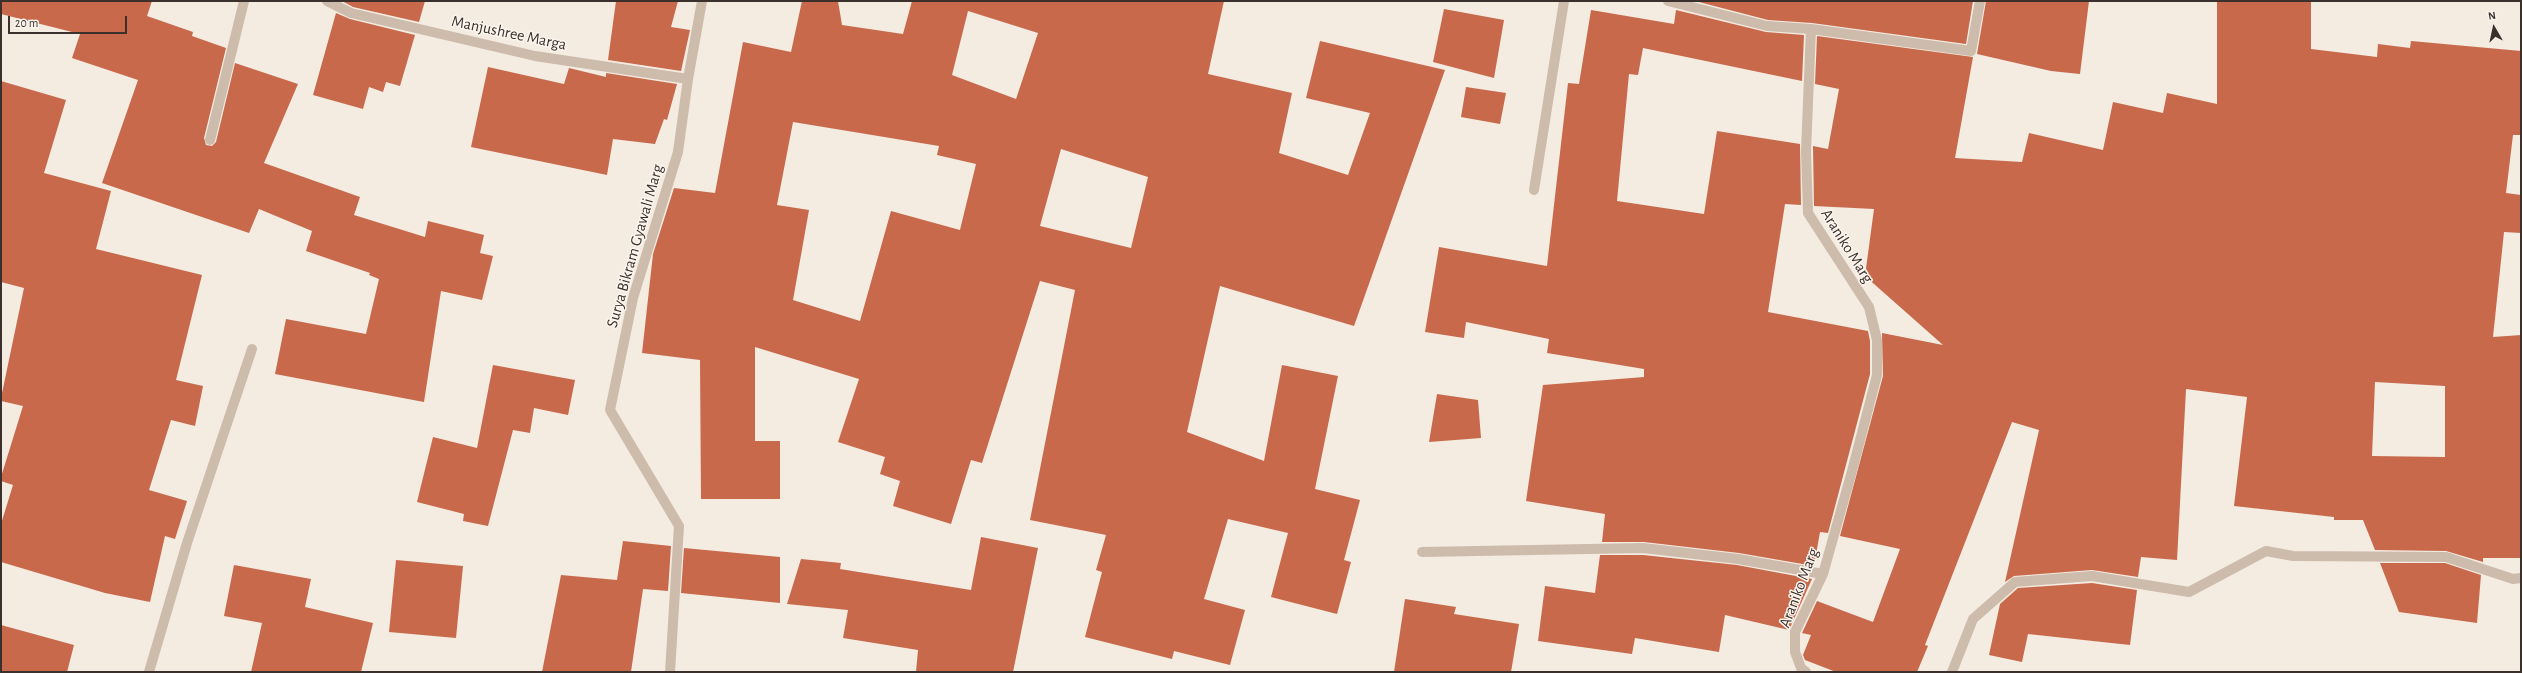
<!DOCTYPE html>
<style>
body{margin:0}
#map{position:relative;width:2522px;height:673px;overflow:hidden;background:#f4ebe1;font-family:"Alegreya Sans",sans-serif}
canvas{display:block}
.frame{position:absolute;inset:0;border:2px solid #3b302b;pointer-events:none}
.north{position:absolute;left:2474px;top:8px;width:40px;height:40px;-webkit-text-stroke:3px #fbf5ee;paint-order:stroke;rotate:351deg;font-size:11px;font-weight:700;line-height:16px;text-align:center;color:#3b302b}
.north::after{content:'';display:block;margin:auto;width:14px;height:18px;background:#3b302b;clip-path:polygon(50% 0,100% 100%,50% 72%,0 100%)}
.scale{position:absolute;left:8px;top:16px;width:119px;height:18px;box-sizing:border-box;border:2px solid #3b302b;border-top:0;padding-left:5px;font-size:12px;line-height:14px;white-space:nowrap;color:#3b302b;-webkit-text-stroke:3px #fbf5ee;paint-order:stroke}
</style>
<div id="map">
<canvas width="2522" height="673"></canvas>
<div class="frame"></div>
<div class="north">N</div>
<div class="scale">20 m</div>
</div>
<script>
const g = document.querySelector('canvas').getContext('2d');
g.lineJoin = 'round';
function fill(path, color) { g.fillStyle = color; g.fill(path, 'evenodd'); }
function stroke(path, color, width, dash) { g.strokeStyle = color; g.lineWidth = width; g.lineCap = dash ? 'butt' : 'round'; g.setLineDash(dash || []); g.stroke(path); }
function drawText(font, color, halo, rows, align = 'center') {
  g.font = font + ' "Alegreya Sans",sans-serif'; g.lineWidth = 3; g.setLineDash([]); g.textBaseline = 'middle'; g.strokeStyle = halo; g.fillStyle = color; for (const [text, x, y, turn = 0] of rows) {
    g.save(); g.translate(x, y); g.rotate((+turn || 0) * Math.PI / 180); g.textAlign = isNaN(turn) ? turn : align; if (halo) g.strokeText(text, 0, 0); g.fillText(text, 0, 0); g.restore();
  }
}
fill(new Path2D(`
 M 1,1 L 152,1 L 147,16 L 193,32 L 192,36 L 226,48 L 204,138 L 206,145 L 212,146 L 216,142 L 235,63 L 298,84 L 264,163 L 360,197 L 354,215 L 425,237 L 428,221 L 484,235 L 480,253 L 493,256 L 482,300 L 441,291 L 424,402 L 275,374 L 286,319 L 366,334 L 379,279 L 369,275 L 370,273 L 306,251 L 312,231 L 259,209 L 249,233 L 102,183 L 138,80 L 72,58 L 80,34 L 1,14 Z
 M 342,1 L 425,1 L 419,22 L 353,7 Z
 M 616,1 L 678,1 L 671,27 L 690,30 L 681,71 L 608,60 Z
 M 802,1 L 838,1 L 842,25 L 903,34 L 912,1 L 1224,1 L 1208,74 L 1292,93 L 1279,153 L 1348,175 L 1370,113 L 1306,98 L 1320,41 L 1445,70 L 1354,326 L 1220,286 L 1187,432 L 1264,461 L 1282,365 L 1338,376 L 1315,489 L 1360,500 L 1344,560 L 1351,562 L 1337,614 L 1271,597 L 1288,533 L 1228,519 L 1204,599 L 1245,610 L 1230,665 L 1174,651 L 1172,659 L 1085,637 L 1102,572 L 1096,570 L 1106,535 L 1030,520 L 1075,290 L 1040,281 L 982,463 L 971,460 L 951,524 L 893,506 L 900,481 L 880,474 L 885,457 L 838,442 L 859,379 L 755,347 L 755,441 L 780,441 L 780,499 L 701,499 L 700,360 L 642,353 L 653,254 L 674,188 L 715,193 L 743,42 L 791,52 ZM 968,11 L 1038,33 L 1016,99 L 952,75 ZM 793,122 L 939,146 L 937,155 L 976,164 L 960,230 L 891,211 L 860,321 L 793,300 L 809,210 L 777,205 ZM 1061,149 L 1148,177 L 1131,248 L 1040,226 Z
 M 1695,1 L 1973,1 L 1966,44 L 1812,23 L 1768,20 Z
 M 1986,1 L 2089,1 L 2080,74 L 2051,71 L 1977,54 Z
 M 2217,1 L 2311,1 L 2311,49 L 2377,57 L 2378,44 L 2410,48 L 2411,41 L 2521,51 L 2521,135 L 2513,135 L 2506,193 L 2521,195 L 2521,233 L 2504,232 L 2493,337 L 2521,335 L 2521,558 L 2483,558 L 2483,562 L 2446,551 L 2375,550 L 2363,520 L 2334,520 L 2334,517 L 2234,506 L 2247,397 L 2186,389 L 2177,560 L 2141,557 L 2138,577 L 2092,570 L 2014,576 L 2005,582 L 2039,430 L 2012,422 L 1925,645 L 1928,646 L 1917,672 L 1836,672 L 1805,660 L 1803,655 L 1811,635 L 1802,633 L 1817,601 L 1873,622 L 1900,549 L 1840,536 L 1883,376 L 1882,333 L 1943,345 L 1865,276 L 1874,209 L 1814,206 L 1813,146 L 1828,149 L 1839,89 L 1815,84 L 1817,36 L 1973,57 L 1955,158 L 2022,162 L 2029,133 L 2103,150 L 2113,102 L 2163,113 L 2167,93 L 2217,104 ZM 2375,382 L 2445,386 L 2445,457 L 2372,456 Z
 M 1444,9 L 1504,20 L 1494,78 L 1433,62 Z
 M 1591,10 L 1674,24 L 1676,10 L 1766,32 L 1804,35 L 1802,81 L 1643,48 L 1638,75 L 1629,74 L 1617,201 L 1704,214 L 1717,131 L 1800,144 L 1801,205 L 1785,204 L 1768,312 L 1868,331 L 1870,341 L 1870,374 L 1828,533 L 1820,532 L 1814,566 L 1739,553 L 1644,542 L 1602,542 L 1605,514 L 1526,501 L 1543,385 L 1644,377 L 1644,369 L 1547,353 L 1549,339 L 1466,322 L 1464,338 L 1425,332 L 1439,247 L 1547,266 L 1568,83 L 1579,84 Z
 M 336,13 L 350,19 L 415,35 L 400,86 L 386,82 L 383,92 L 369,87 L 363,109 L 313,95 Z
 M 488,67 L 564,84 L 569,68 L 606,77 L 606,73 L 677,84 L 667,120 L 664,119 L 655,144 L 613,139 L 607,175 L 471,147 Z
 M 1,81 L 66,100 L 44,173 L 111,191 L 96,249 L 202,275 L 176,380 L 203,386 L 195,426 L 171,420 L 149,490 L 187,501 L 175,539 L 165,536 L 150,602 L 105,593 L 1,562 L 1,524 L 13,485 L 1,481 L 1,477 L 23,406 L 1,401 L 1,398 L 24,288 L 1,282 Z
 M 1466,87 L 1506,93 L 1500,124 L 1461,117 Z
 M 493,365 L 575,380 L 568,415 L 534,408 L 530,433 L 513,430 L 488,526 L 463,521 L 464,514 L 417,502 L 433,437 L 477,448 Z
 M 1437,394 L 1478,400 L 1481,438 L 1429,442 Z
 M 981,537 L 1038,548 L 1013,672 L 916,672 L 918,650 L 843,638 L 848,610 L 787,604 L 801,559 L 841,563 L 840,569 L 971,590 Z
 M 623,541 L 671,546 L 668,591 L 643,589 L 631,672 L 542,672 L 561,575 L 617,580 Z
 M 684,548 L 780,557 L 780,603 L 681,593 Z
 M 1600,555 L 1643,555 L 1737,565 L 1812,579 L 1789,630 L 1725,615 L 1719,652 L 1635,638 L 1632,654 L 1538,641 L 1545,586 L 1595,593 Z
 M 396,560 L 463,566 L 456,638 L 389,632 Z
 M 2380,563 L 2445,563 L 2481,575 L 2477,623 L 2399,612 Z
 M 234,565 L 311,579 L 305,607 L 373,623 L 361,672 L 251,672 L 262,623 L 224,616 Z
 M 2092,583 L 2137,590 L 2130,645 L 2028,634 L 2022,662 L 1989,655 L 2000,604 L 2018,588 Z
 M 1405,599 L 1456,607 L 1454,614 L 1519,624 L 1511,672 L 1394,672 Z
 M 1,625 L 74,645 L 67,672 L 1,672 Z`), '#c8694b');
stroke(new Path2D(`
 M 327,1 L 351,13 L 535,56 L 688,79
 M 1668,1 L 1767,26 L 1811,29 L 1971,51 L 1980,1
 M 210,140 L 244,1
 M 1534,190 L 1564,1
 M 1422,552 L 1643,548 L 1738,559 L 1823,574
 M 149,672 L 187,543 L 252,349
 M 670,672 L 679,526 L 610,410 L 633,298 L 678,152 L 688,79 L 702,1
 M 1806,672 L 1801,668 L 1795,652 L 1795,632 L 1823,574 L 1852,471 L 1877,375 L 1877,340 L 1869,307 L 1808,213 L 1806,151 L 1811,29
 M 1952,672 L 1973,619 L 2015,582 L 2092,576 L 2189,592 L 2266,551 L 2293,556 L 2446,557 L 2513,579 L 2521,578`), '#cdbbac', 10);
drawText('16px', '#3b302b', '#fbf5ee', [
 ["Manjushree Marga",509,33,12],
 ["Surya Bikram Gyawali Marg",635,246,-74],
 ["Araniko Marg",1847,246,58],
 ["Araniko Marg",1799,588,-69]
]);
</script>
